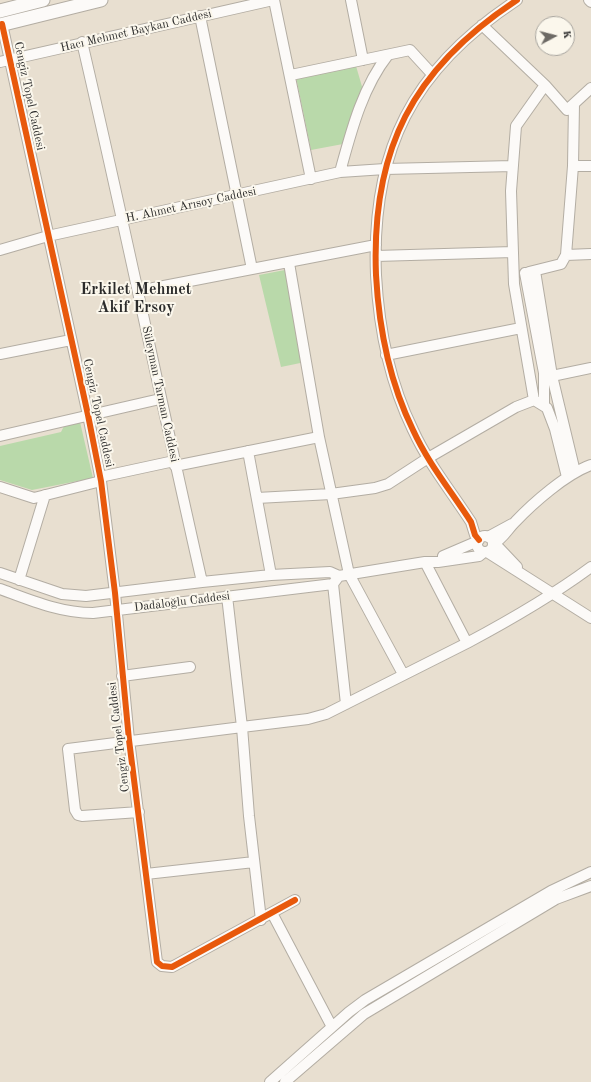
<!DOCTYPE html>
<meta charset="utf-8">
<style>
body{margin:0}
#map{position:relative;width:591px;height:1082px;overflow:hidden;background:#e8dfd0;font-family:"Old Standard TT",serif}
canvas{display:block}
.north{position:absolute;left:535px;top:16px;width:40px;height:40px;box-sizing:border-box;background:#fbf7ec;border:1px solid #a8a59f;border-radius:50%;rotate:83deg;font-size:11px;font-weight:700;line-height:16px;text-align:center;color:#2b2b2b}
.north::after{content:'';display:block;margin:auto;width:14px;height:18px;background:#6d6a65;clip-path:polygon(50% 0,100% 100%,50% 72%,0 100%)}
</style>
<div id="map">
<canvas width="591" height="1082"></canvas>
<div class="north">K</div>
</div>
<script>
const g = document.querySelector('canvas').getContext('2d');
g.lineJoin = 'round';
function fill(path, color) { g.fillStyle = color; g.fill(path, 'evenodd'); }
function stroke(path, color, width, dash) { g.strokeStyle = color; g.lineWidth = width; g.lineCap = dash ? 'butt' : 'round'; g.setLineDash(dash || []); g.stroke(path); }
function drawText(font, color, halo, rows, align = 'center') {
  g.font = font + ' "Old Standard TT",serif'; g.lineWidth = 4; g.setLineDash([]); g.textBaseline = 'middle'; g.strokeStyle = halo; g.fillStyle = color; for (const [text, x, y, turn = 0] of rows) {
    g.save(); g.translate(x, y); g.rotate((+turn || 0) * Math.PI / 180); g.textAlign = isNaN(turn) ? turn : align; if (halo) g.strokeText(text, 0, 0); g.fillText(text, 0, 0); g.restore();
  }
}
fill(new Path2D(`
 M 356,66 L 363,90 L 343,144 L 311,150 L 296,77 Z
 M 290,269 L 310,361 L 281,367 L 259,275 Z
 M 80,422 L 93,478 L 32,490 L 0,480 L 0,446 L 61,432 L 64,426 Z`), '#b9d9aa');
const minor = new Path2D(`
 M 274,0 L 311,179
 M 351,0 L 363,60
 M 589,0 L 591,2
 M 200,16 L 252,269
 M 2,24 L 88,415 L 101,481 L 115,593 L 129,740 L 157,962 L 162,966 L 172,967 L 295,900
 M 482,25 L 545,85 L 567,110 L 591,88
 M 82,42 C 124,222 161,402 202,582
 M 0,62 L 273,0
 M 291,75 L 410,50 L 432,74
 M 574,104 L 573,166 L 566,255 L 591,254
 M 573,166 L 591,166
 M 340,172 C 351,132 362,88 388,55
 M 0,250 L 48,236 L 340,172 L 385,169 L 513,166
 M 376,256 L 513,252
 M 289,263 L 319,437 L 349,574 L 403,674
 M 535,271 L 552,376 L 575,472
 M 529,272 L 561,264 L 566,255
 M 525,273 L 544,373 L 544,405
 M 138,291 L 376,245
 M 0,354 L 71,340
 M 386,355 L 521,328
 M 552,376 L 591,368
 M 534,400 L 514,284 L 511,191 L 516,126 L 545,85
 M 0,436 L 160,399
 M 248,451 L 271,575
 M 175,466 L 319,437
 M 100,477 L 174,461
 M 0,487 L 34,498 L 101,481
 M 257,498 L 331,494 L 375,488 L 388,484 L 428,458 L 516,407 L 534,400 L 547,408 L 555,429 L 567,477
 M477 544a8 8 0 1 1 16 0a8 8 0 1 1-16 0Z
 M 488,537 L 512,524
 M 479,540 L 475,535 L 471,522 C 451,491 428,463 413,430 C 389,381 379,330 376,275 C 371,150 412,69 517,0
 M 493,544 C 503,539 507,530 515,522 C 533,503 566,474 591,465
 M 493,545 L 499,548 L 517,567
 M 487,552 L 591,618
 M 443,556 L 478,541
 M 425,562 L 467,643 C 510,620 552,596 591,567
 M 0,573 L 62,594 L 86,596 L 202,582 L 271,575 L 330,572 L 339,576 L 425,562 L 438,562 L 479,556 L 484,552
 M 19,580 L 45,495
 M 333,584 L 346,704
 M 0,589 C 30,600 60,613 93,613 L 333,584 L 339,576
 M 122,676 L 190,667
 M 139,812 L 82,816 L 78,815 L 75,810 L 68,749 L 242,727 L 227,596
 M 146,874 L 254,862
 M 272,913 L 332,1027
 M 261,920 L 249,816 L 242,727 L 308,719 L 326,714 L 467,643
 M 270,1082 L 349,1012 L 365,1000 L 551,891 L 591,872
 M 285,1082 L 364,1014 L 556,899 L 591,886`);
const major = new Path2D(`
 M 0,11 L 43,0
 M 0,25 L 101,0`);
stroke(minor, '#b3ada3', 12);
stroke(major, '#b3ada3', 15);
stroke(minor, '#fcfaf8', 10);
stroke(major, '#fcfaf8', 13);
stroke(new Path2D(`
 M 2,24 L 88,415 L 101,481 L 115,593 L 129,740 L 157,962 L 162,966 L 172,967 L 295,900
 M 479,540 L 475,535 L 471,522 C 451,491 428,463 413,430 C 389,381 379,330 376,275 C 371,150 412,69 517,0`), '#e8590c', 6);
drawText('12px', '#2b2b2b', '#fbf7ec', [
 ["Hacı Mehmet Baykan Caddesi",136,31,-13],
 ["Cengiz Topel Caddesi",29,96,78],
 ["H. Ahmet Arısoy Caddesi",191,205,-12],
 ["Süleyman Tarman Caddesi",160,394,78],
 ["Cengiz Topel Caddesi",98,413,78],
 ["Dadaloğlu Caddesi",182,602,-7],
 ["Cengiz Topel Caddesi",119,737,-97]
]);
drawText('bold 16px', '#2b2b2b', '#fbf7ec', [
 ["Erkilet Mehmet",136,290],
 ["Akif Ersoy",136,308]
]);
</script>
